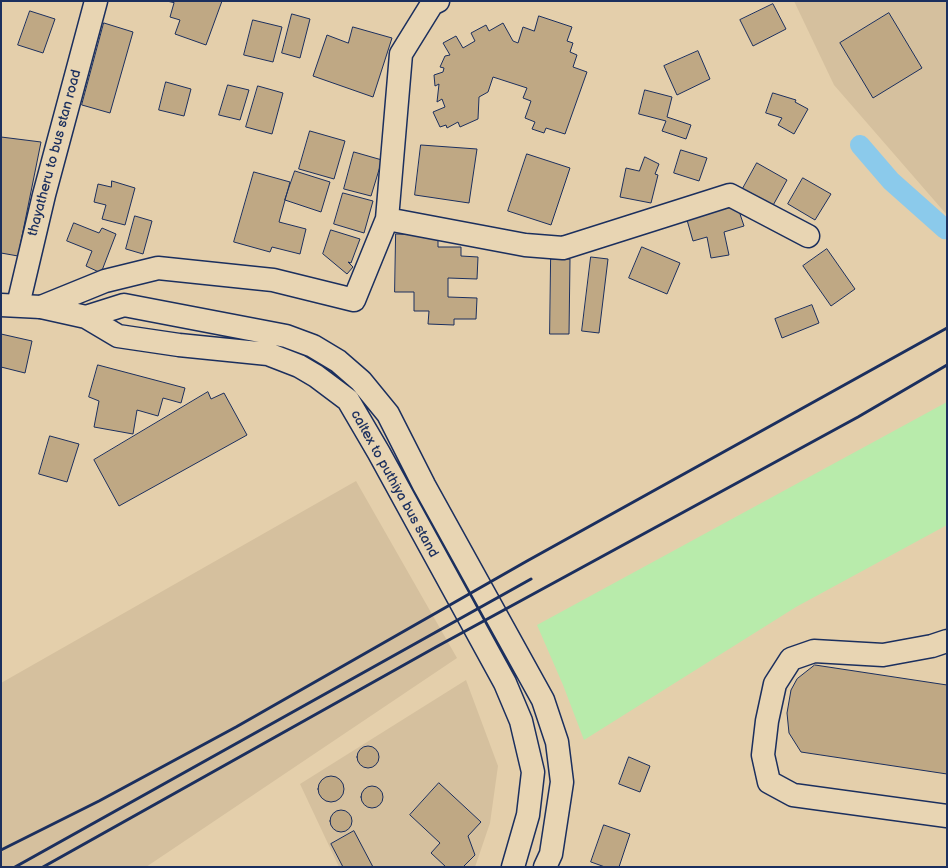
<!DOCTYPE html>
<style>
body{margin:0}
#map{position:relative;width:948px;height:868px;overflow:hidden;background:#e4cfab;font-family:"Balsamiq Sans",sans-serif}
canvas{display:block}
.frame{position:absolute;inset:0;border:2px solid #1b2f5e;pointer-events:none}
</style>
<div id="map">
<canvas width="948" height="868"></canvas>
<div class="frame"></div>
</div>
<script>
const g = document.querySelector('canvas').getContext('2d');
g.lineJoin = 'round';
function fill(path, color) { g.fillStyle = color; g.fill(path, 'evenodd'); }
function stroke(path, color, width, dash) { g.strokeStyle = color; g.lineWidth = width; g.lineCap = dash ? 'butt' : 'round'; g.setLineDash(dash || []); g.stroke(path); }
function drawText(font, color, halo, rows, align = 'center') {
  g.font = font + ' "Balsamiq Sans",sans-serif'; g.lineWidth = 3; g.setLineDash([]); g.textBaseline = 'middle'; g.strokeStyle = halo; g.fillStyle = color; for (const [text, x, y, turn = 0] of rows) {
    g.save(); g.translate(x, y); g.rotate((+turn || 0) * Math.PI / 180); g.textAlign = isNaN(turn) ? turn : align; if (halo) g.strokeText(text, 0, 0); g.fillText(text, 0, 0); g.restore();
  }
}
fill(new Path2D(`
 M 794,1 L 947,1 L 947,215 L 834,85 Z
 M 356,481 L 457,658 L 146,867 L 1,867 L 1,683 Z
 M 466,680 L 498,766 L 490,823 L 475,867 L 339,867 L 300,784 Z`), '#d5c09e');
fill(new Path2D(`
 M 947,402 L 947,525 L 796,607 L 584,740 L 563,685 L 537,625 Z`), '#b8ebab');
stroke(new Path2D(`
 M 860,145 L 891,181 L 945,229 L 947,228`), '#8bcaeb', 20);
const building = new Path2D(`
 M 167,1 L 222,1 L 206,45 L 175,34 L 180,20 L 170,17 L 174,3 Z
 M 773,4 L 786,29 L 753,46 L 740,20 Z
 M 30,11 L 55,19 L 43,53 L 18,45 Z
 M 889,13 L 922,68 L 873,98 L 840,43 Z
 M 292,14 L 310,19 L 300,58 L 282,53 Z
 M 539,16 L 572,27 L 567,41 L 573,43 L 570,52 L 577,55 L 573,67 L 587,72 L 565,134 L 546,128 L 544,133 L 532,129 L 535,122 L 525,118 L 531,101 L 523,98 L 527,88 L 493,77 L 488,92 L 479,97 L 478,119 L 460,127 L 458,122 L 447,128 L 446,125 L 440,127 L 433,112 L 445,107 L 442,99 L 437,102 L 439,84 L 435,86 L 434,75 L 443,72 L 444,68 L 440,67 L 445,56 L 450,55 L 443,43 L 456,36 L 463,48 L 475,41 L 471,33 L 486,25 L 489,31 L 503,23 L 513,41 L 518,43 L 523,27 L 534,31 Z
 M 253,20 L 282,27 L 273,62 L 244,55 Z
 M 104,23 L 133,32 L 110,113 L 82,105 Z
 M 353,27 L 392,38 L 373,97 L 313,76 L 327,35 L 348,43 Z
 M 698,51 L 710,79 L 677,95 L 664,66 Z
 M 166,82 L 191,89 L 184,116 L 159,110 Z
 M 228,85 L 249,90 L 240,120 L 219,115 Z
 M 258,86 L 283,93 L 272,134 L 246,127 Z
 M 645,90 L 672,97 L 667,117 L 691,125 L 686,139 L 662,131 L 666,121 L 639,114 Z
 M 773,93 L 796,100 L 795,102 L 808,109 L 794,134 L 778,125 L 782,118 L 766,113 Z
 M 310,131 L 345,141 L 334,179 L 299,169 Z
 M 1,137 L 41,142 L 18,256 L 1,253 Z
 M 421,145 L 477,149 L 469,203 L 415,195 Z
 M 681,150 L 707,158 L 699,181 L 674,173 Z
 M 354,152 L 382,160 L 371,196 L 344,189 Z
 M 527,154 L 570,168 L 551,225 L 508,211 Z
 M 645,157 L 659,164 L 655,174 L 658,175 L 651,203 L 620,197 L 626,168 L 639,171 Z
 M 757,163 L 787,180 L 771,209 L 741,192 Z
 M 295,171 L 330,182 L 321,212 L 285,200 Z
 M 254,172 L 290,182 L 279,222 L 306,229 L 300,254 L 272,247 L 270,252 L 234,242 Z
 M 803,178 L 831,194 L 815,220 L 788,204 Z
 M 112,181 L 135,188 L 125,225 L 102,219 L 106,205 L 94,202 L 98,184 L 111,187 Z
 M 343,193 L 373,201 L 364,233 L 334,224 Z
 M 737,205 L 744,226 L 724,232 L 729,255 L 711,258 L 707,237 L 693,241 L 687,220 Z
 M 135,216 L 152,221 L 143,254 L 126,249 Z
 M 74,223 L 99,233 L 102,228 L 116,234 L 101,273 L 86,266 L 92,251 L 67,241 Z
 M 331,230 L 360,239 L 351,263 L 348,262 L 353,267 L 347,274 L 323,254 Z
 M 396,234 L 438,235 L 438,247 L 461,247 L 461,256 L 478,257 L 477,279 L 448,278 L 448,297 L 477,298 L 476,319 L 454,319 L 454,325 L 428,324 L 429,311 L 414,311 L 414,292 L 395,292 Z
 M 642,247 L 680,263 L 667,294 L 629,278 Z
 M 827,249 L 855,289 L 831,306 L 803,266 Z
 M 591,257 L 608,259 L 599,333 L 582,331 Z
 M 551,259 L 570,259 L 569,334 L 550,334 Z
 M 812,305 L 819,323 L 782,338 L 775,319 Z
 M 1,334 L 32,341 L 25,373 L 1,367 Z
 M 98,365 L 185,388 L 181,403 L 163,398 L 158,416 L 137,410 L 133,434 L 94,427 L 99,401 L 89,397 Z
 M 208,392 L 211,399 L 224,393 L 247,435 L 119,506 L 94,460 Z
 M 50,436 L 79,444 L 67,482 L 39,474 Z
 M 815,665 L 947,685 L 947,774 L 801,752 L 789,733 L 787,713 L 791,690 L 797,679 Z
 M357 757a11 11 0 1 1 22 0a11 11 0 1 1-22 0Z
 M 629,757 L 650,766 L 640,792 L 619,784 Z
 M318 789a13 13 0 1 1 26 0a13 13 0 1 1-26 0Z
 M 439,783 L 481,822 L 468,836 L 475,855 L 463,867 L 446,867 L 431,853 L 440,843 L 410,815 Z
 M361 797a11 11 0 1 1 22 0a11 11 0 1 1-22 0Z
 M330 821a11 11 0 1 1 22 0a11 11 0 1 1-22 0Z
 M 604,825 L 630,834 L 619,867 L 605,867 L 591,862 Z
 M 354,831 L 373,867 L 343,867 L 331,844 Z`);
fill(building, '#bfa884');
stroke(building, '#1b2f5e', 1);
const minor = new Path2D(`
 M 387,219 L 525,245 L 563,248 L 730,195 L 808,236
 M 18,305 L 44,195 L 96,1
 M 41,307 L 105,281 L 158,268 L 273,280 L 354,300 L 387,219 L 401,54 L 432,4 L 438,1
 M 947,641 L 932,646 L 883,655 L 814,651 L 791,659 L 775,684 L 767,721 L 763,755 L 769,782 L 793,795 L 947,816`);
const major = new Path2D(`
 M 1,305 L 41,307 L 86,317 L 118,336 L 179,345 L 268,354 L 299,366 L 316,376 L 348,400 L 379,453 L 505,683 L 521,721 L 533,772 L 528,815 L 513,867
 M 86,317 L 124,305 L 286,336 L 313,346 L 338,361 L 361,381 L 388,414 L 424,485 L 543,700 L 557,742 L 562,782 L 551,854 L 545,867`);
stroke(minor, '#1b2f5e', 25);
stroke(major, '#1b2f5e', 25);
stroke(minor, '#e8d5b3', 22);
stroke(major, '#e8d5b3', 22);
stroke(new Path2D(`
 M 1,850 L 99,801 L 236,727 L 527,561 L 947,328
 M 15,867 L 531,579
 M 43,867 L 436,647 L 858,417 L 947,365`), '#1b2f5e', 3);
drawText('14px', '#1b2f5e', '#e8d5b3', [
 ["thayatheru to bus stan road",55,153,-75],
 ["caltex to puthiya bus stand",394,484,61]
]);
</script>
